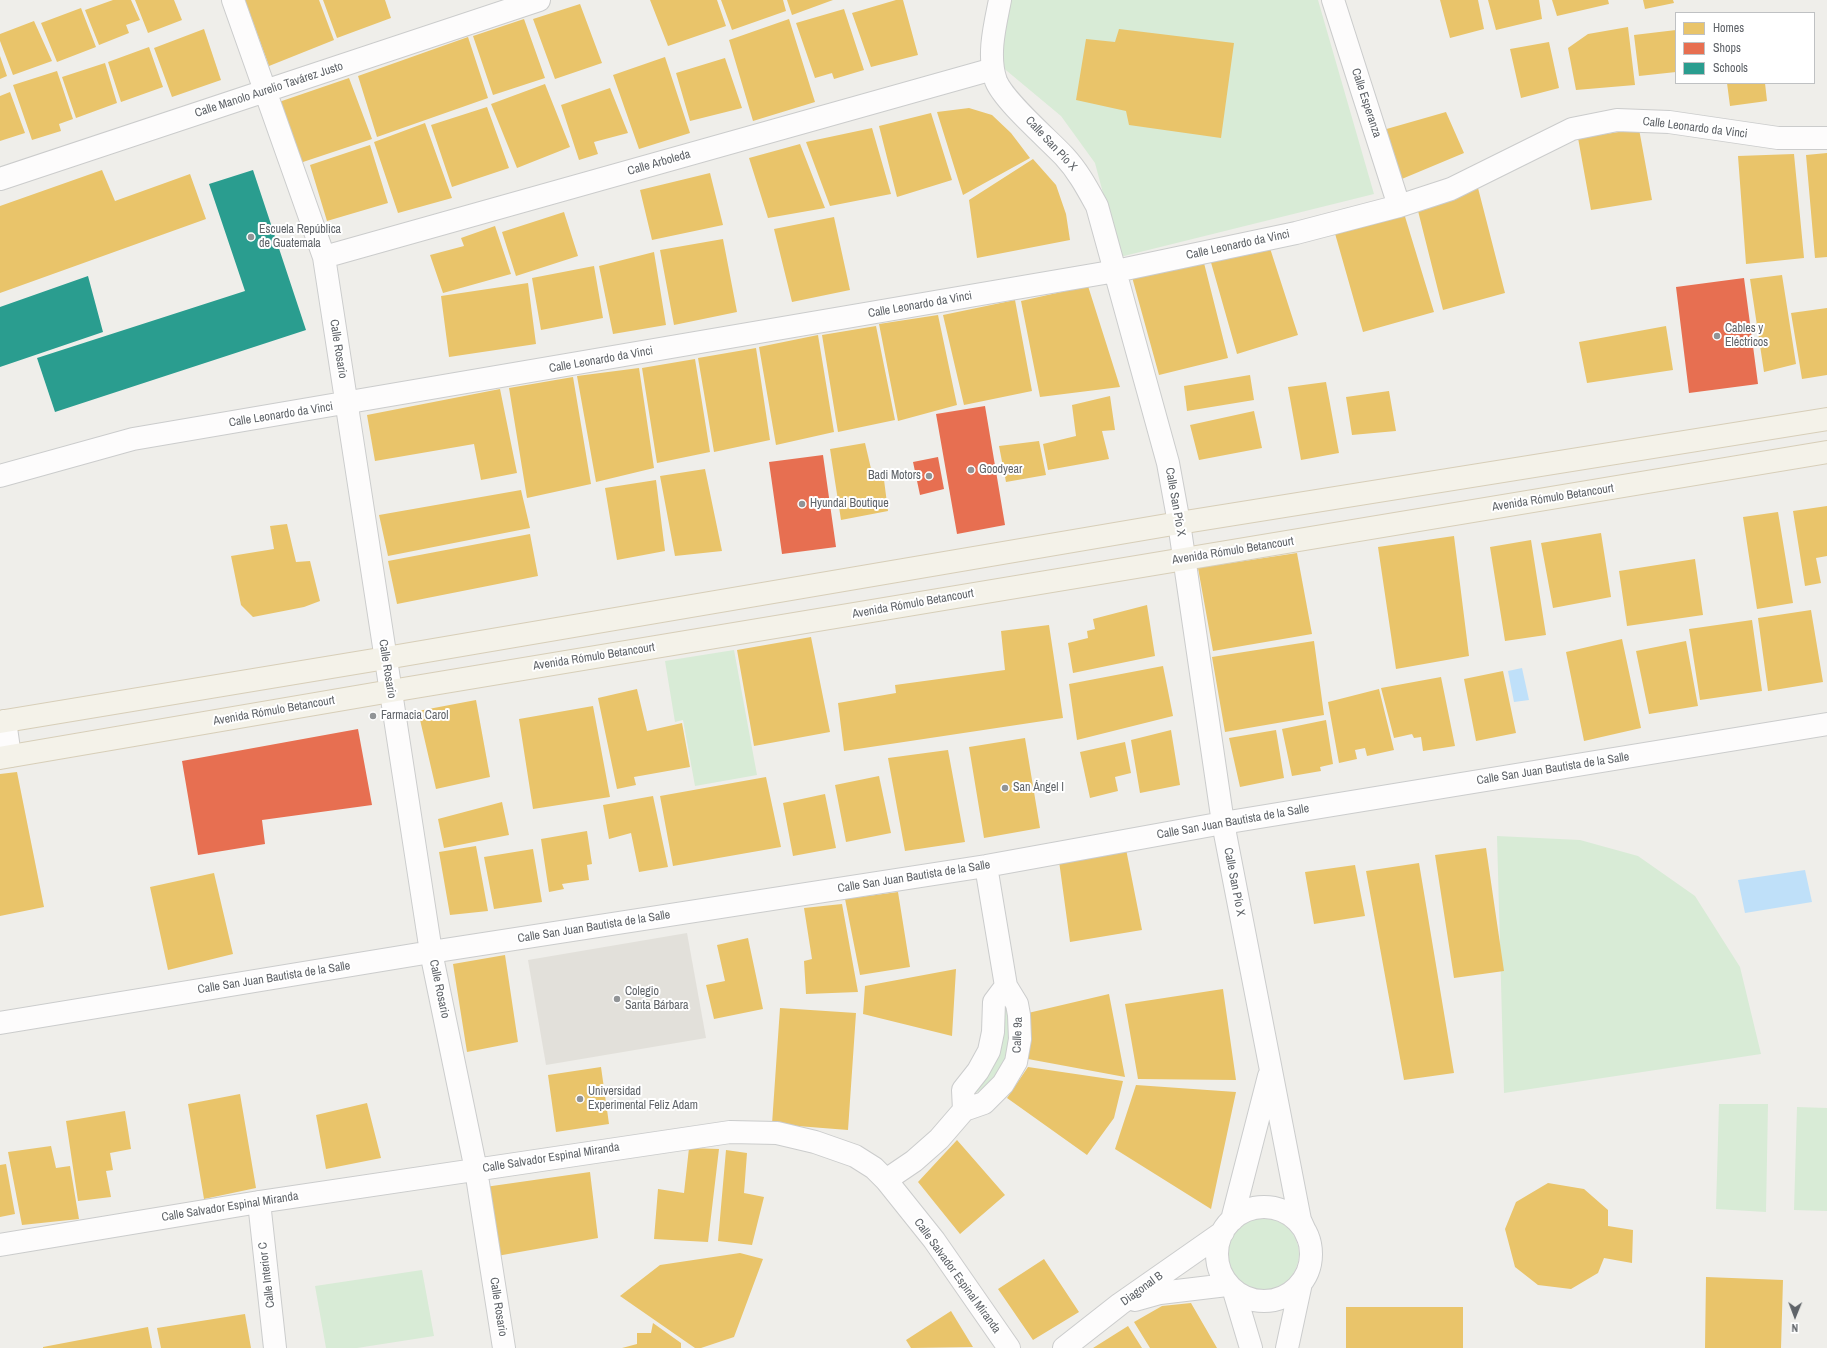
<!DOCTYPE html>
<meta charset="utf-8">
<style>
body{margin:0}
#map{position:relative;width:1827px;height:1348px;overflow:hidden;background:#efeeea;font-family:"Archivo Narrow",sans-serif}
canvas{display:block}
.legend{position:absolute;left:1675px;top:12px;width:140px;height:72px;box-sizing:border-box;background:#fff;border:1px solid #bfc1c3;margin:0;padding:5px 7px;list-style:none;font-size:12px;color:#5f6368}
.legend li{display:flex;align-items:center;gap:8px;height:20px}
.legend b{width:20px;border:1px solid #bfc1c3}
.north{position:absolute;left:1775px;top:1296px;width:40px;height:40px;-webkit-text-stroke:3px #fff;paint-order:stroke;rotate:181deg;font-size:11px;font-weight:700;line-height:16px;text-align:center;color:#5f6368}
.north::after{content:'';display:block;margin:auto;width:14px;height:18px;background:#5f6368;clip-path:polygon(50% 0,100% 100%,50% 72%,0 100%)}
</style>
<div id="map">
<canvas width="1827" height="1348"></canvas>
<ul class="legend">
<li><b style="height:11px;background:#e9c46a"></b>Homes</li>
<li><b style="height:11px;background:#e76f51"></b>Shops</li>
<li><b style="height:11px;background:#2a9d8f"></b>Schools</li>
</ul>
<div class="north">N</div>
</div>
<script>
const g = document.querySelector('canvas').getContext('2d');
g.lineJoin = 'round';
function fill(path, color) { g.fillStyle = color; g.fill(path, 'evenodd'); }
function stroke(path, color, width, dash) { g.strokeStyle = color; g.lineWidth = width; g.lineCap = dash ? 'butt' : 'round'; g.setLineDash(dash || []); g.stroke(path); }
function drawText(font, color, halo, rows, align = 'center') {
  g.font = font + ' "Archivo Narrow",sans-serif'; g.lineWidth = 4; g.setLineDash([]); g.textBaseline = 'middle'; g.strokeStyle = halo; g.fillStyle = color; for (const [text, x, y, turn = 0] of rows) {
    g.save(); g.translate(x, y); g.rotate((+turn || 0) * Math.PI / 180); g.textAlign = isNaN(turn) ? turn : align; if (halo) g.strokeText(text, 0, 0); g.fillText(text, 0, 0); g.restore();
  }
}
fill(new Path2D(`
 M 687,933 L 706,1038 L 546,1065 L 528,960 Z`), '#e2e0da');
fill(new Path2D(`
 M 1009,0 L 1318,0 L 1374,194 L 1120,257 L 1095,163 L 1061,116 L 1001,66 Z
 M 734,650 L 757,775 L 695,786 L 683,720 L 675,722 L 665,661 Z
 M 1497,836 L 1580,840 L 1638,856 L 1695,896 L 1740,967 L 1761,1054 L 1504,1093 Z
 M 1008,1000 L 1015,1054 L 997,1079 L 968,1098 L 990,1054 Z
 M 1719,1104 L 1768,1104 L 1766,1212 L 1716,1209 Z
 M 1797,1107 L 1827,1108 L 1827,1211 L 1794,1210 Z
 M1227 1254a36 36 0 1 1 72 0a36 36 0 1 1-72 0Z
 M 422,1270 L 434,1336 L 357,1348 L 326,1348 L 315,1286 Z`), '#d8ebd6');
fill(new Path2D(`
 M 1522,668 L 1529,700 L 1514,702 L 1508,671 Z
 M 1805,870 L 1812,902 L 1745,913 L 1738,880 Z`), '#bfe0f9');
fill(new Path2D(`
 M 113,0 L 131,0 L 140,20 L 126,25 L 129,33 L 99,45 L 85,10 Z
 M 135,0 L 174,0 L 182,20 L 148,33 Z
 M 245,0 L 319,0 L 334,40 L 269,66 Z
 M 323,0 L 385,0 L 391,18 L 337,38 Z
 M 650,0 L 717,0 L 726,26 L 668,46 Z
 M 721,0 L 783,0 L 786,11 L 732,30 Z
 M 787,0 L 833,0 L 792,15 Z
 M 896,0 L 903,0 L 918,55 L 871,67 L 852,13 Z
 M 1440,0 L 1478,0 L 1484,29 L 1450,38 Z
 M 1488,0 L 1539,0 L 1542,19 L 1496,30 Z
 M 1552,0 L 1608,0 L 1609,4 L 1557,16 Z
 M 1643,0 L 1673,0 L 1674,3 L 1645,9 Z
 M 580,4 L 602,63 L 555,79 L 533,19 Z
 M 81,8 L 96,47 L 57,62 L 41,23 Z
 M 844,9 L 864,70 L 834,79 L 832,73 L 815,78 L 796,23 Z
 M 524,19 L 545,78 L 493,95 L 473,36 Z
 M 789,19 L 815,102 L 753,121 L 729,40 Z
 M 34,21 L 52,61 L 13,75 L 0,41 L 0,34 Z
 M 1628,27 L 1635,85 L 1576,90 L 1568,48 L 1588,34 Z
 M 204,29 L 221,80 L 172,97 L 154,48 Z
 M 1119,29 L 1234,43 L 1221,138 L 1129,125 L 1126,111 L 1076,100 L 1086,39 L 1115,42 Z
 M 1676,30 L 1676,72 L 1639,76 L 1634,35 Z
 M 468,37 L 488,98 L 377,137 L 358,76 Z
 M 1549,42 L 1559,88 L 1521,98 L 1510,49 Z
 M 149,47 L 163,87 L 121,102 L 108,62 Z
 M 0,56 L 7,76 L 0,79 Z
 M 665,57 L 690,133 L 639,149 L 613,75 Z
 M 725,58 L 742,108 L 690,121 L 676,73 Z
 M 105,63 L 117,103 L 76,118 L 62,77 Z
 M 57,71 L 73,119 L 59,124 L 61,131 L 32,140 L 13,85 Z
 M 349,78 L 372,139 L 300,163 L 276,103 Z
 M 1727,83 L 1765,83 L 1767,101 L 1730,106 Z
 M 545,84 L 570,147 L 517,168 L 491,104 Z
 M 610,88 L 628,133 L 594,142 L 598,154 L 579,160 L 561,105 Z
 M 10,92 L 25,133 L 0,141 L 0,96 Z
 M 487,107 L 509,168 L 452,187 L 431,125 Z
 M 969,108 L 992,115 L 1011,133 L 1030,158 L 963,195 L 937,112 Z
 M 1446,112 L 1464,153 L 1397,181 L 1383,130 Z
 M 931,113 L 952,180 L 897,197 L 879,126 Z
 M 425,123 L 452,198 L 398,213 L 374,142 Z
 M 872,128 L 891,194 L 830,206 L 806,142 Z
 M 1639,129 L 1652,200 L 1591,210 L 1578,138 Z
 M 800,144 L 825,208 L 768,218 L 749,158 Z
 M 370,145 L 388,203 L 327,221 L 310,165 Z
 M 1827,153 L 1827,257 L 1815,258 L 1806,155 Z
 M 1794,154 L 1804,258 L 1746,264 L 1738,156 Z
 M 1033,159 L 1056,185 L 1066,214 L 1070,240 L 977,258 L 969,200 Z
 M 102,170 L 115,201 L 190,174 L 206,219 L 0,293 L 0,206 Z
 M 710,173 L 723,225 L 652,240 L 640,190 Z
 M 1478,188 L 1505,293 L 1443,310 L 1417,207 Z
 M 1403,210 L 1434,312 L 1363,332 L 1334,230 Z
 M 564,212 L 578,256 L 516,276 L 502,232 Z
 M 834,217 L 850,290 L 792,302 L 774,229 Z
 M 495,226 L 511,274 L 443,293 L 430,255 L 464,246 L 461,238 Z
 M 723,239 L 737,312 L 674,325 L 660,250 Z
 M 1268,242 L 1298,335 L 1237,354 L 1210,259 Z
 M 654,252 L 666,325 L 613,334 L 599,266 Z
 M 1203,259 L 1228,358 L 1159,375 L 1132,277 Z
 M 594,266 L 603,318 L 541,330 L 532,278 Z
 M 1782,275 L 1796,364 L 1764,372 L 1750,279 Z
 M 528,283 L 536,344 L 449,357 L 441,296 Z
 M 1088,286 L 1120,387 L 1040,397 L 1021,301 Z
 M 1015,300 L 1032,391 L 964,405 L 943,315 Z
 M 1827,308 L 1827,375 L 1802,379 L 1791,313 Z
 M 938,315 L 957,405 L 898,421 L 879,324 Z
 M 876,326 L 895,420 L 838,432 L 822,335 Z
 M 1666,326 L 1673,370 L 1587,383 L 1579,342 Z
 M 818,335 L 834,432 L 776,445 L 759,347 Z
 M 756,348 L 770,440 L 714,452 L 698,358 Z
 M 695,359 L 710,452 L 657,463 L 642,368 Z
 M 639,368 L 654,468 L 596,482 L 577,376 Z
 M 1250,375 L 1254,400 L 1187,411 L 1184,386 Z
 M 573,377 L 591,484 L 527,498 L 509,388 Z
 M 1326,382 L 1339,453 L 1301,460 L 1288,387 Z
 M 500,389 L 517,473 L 481,480 L 474,444 L 375,461 L 367,415 Z
 M 1389,391 L 1396,431 L 1352,435 L 1346,397 Z
 M 1110,396 L 1115,430 L 1102,431 L 1109,459 L 1048,470 L 1043,444 L 1076,436 L 1072,405 Z
 M 1254,411 L 1262,448 L 1199,460 L 1190,425 Z
 M 1039,441 L 1046,475 L 1006,482 L 999,446 Z
 M 865,443 L 872,473 L 883,472 L 888,511 L 841,520 L 830,449 Z
 M 705,469 L 722,551 L 675,556 L 660,476 Z
 M 656,480 L 665,551 L 617,560 L 605,488 Z
 M 521,490 L 530,528 L 388,556 L 379,515 Z
 M 1827,506 L 1827,556 L 1816,558 L 1821,583 L 1805,586 L 1793,511 Z
 M 1778,512 L 1793,603 L 1757,609 L 1743,517 Z
 M 287,524 L 296,562 L 310,561 L 320,601 L 304,607 L 253,617 L 241,605 L 231,556 L 274,549 L 270,526 Z
 M 1601,533 L 1611,597 L 1553,608 L 1541,543 Z
 M 530,534 L 538,576 L 397,604 L 388,561 Z
 M 1454,536 L 1469,656 L 1396,669 L 1378,547 Z
 M 1531,540 L 1546,635 L 1505,641 L 1490,547 Z
 M 1297,553 L 1312,634 L 1213,651 L 1198,568 Z
 M 1695,559 L 1703,615 L 1627,626 L 1619,571 Z
 M 1147,605 L 1155,656 L 1073,673 L 1068,643 L 1088,638 L 1087,631 L 1095,629 L 1093,619 Z
 M 1811,610 L 1823,682 L 1768,691 L 1758,618 Z
 M 1752,620 L 1762,691 L 1700,700 L 1689,629 Z
 M 1049,625 L 1063,718 L 844,751 L 838,703 L 896,693 L 895,685 L 1005,670 L 1001,631 Z
 M 811,637 L 830,732 L 754,746 L 737,650 Z
 M 1622,639 L 1641,728 L 1584,741 L 1566,652 Z
 M 1314,641 L 1324,715 L 1225,732 L 1212,657 Z
 M 1686,641 L 1698,706 L 1649,714 L 1636,651 Z
 M 1163,666 L 1173,716 L 1077,740 L 1069,684 Z
 M 1503,671 L 1516,733 L 1476,741 L 1464,679 Z
 M 1441,677 L 1455,746 L 1423,751 L 1421,737 L 1414,738 L 1412,734 L 1394,738 L 1381,688 Z
 M 637,689 L 647,731 L 682,723 L 690,767 L 634,777 L 636,785 L 617,789 L 598,698 Z
 M 1379,689 L 1394,750 L 1367,756 L 1365,748 L 1355,750 L 1357,759 L 1339,763 L 1328,702 Z
 M 476,700 L 490,777 L 436,789 L 418,711 Z
 M 593,706 L 610,797 L 533,809 L 519,719 Z
 M 1326,720 L 1333,764 L 1320,767 L 1321,771 L 1292,776 L 1282,729 Z
 M 1171,730 L 1180,785 L 1140,793 L 1131,740 Z
 M 1276,730 L 1284,778 L 1240,787 L 1229,738 Z
 M 1025,738 L 1040,828 L 984,838 L 969,747 Z
 M 1125,742 L 1131,773 L 1115,777 L 1118,791 L 1090,798 L 1080,752 Z
 M 948,750 L 965,842 L 905,851 L 888,758 Z
 M 17,772 L 44,907 L 0,916 L 0,774 Z
 M 879,776 L 891,833 L 846,842 L 835,785 Z
 M 766,777 L 781,847 L 673,866 L 660,796 Z
 M 825,794 L 836,848 L 793,856 L 783,803 Z
 M 653,796 L 668,867 L 639,872 L 631,833 L 609,839 L 603,805 Z
 M 502,802 L 509,835 L 444,848 L 438,819 Z
 M 587,831 L 592,864 L 587,865 L 589,880 L 562,884 L 564,889 L 549,892 L 541,839 Z
 M 476,846 L 488,911 L 450,915 L 439,852 Z
 M 1486,848 L 1504,971 L 1454,978 L 1435,855 Z
 M 533,849 L 542,902 L 494,909 L 484,857 Z
 M 1126,849 L 1142,930 L 1070,942 L 1059,861 Z
 M 1419,863 L 1454,1073 L 1404,1080 L 1366,871 Z
 M 1355,865 L 1365,916 L 1314,924 L 1305,872 Z
 M 214,873 L 233,954 L 168,970 L 150,887 Z
 M 898,892 L 910,967 L 860,975 L 845,899 Z
 M 842,904 L 858,992 L 806,994 L 804,961 L 812,959 L 804,908 Z
 M 748,938 L 763,1009 L 714,1019 L 706,985 L 725,981 L 717,945 Z
 M 505,955 L 518,1042 L 467,1052 L 453,964 Z
 M 956,969 L 952,1036 L 863,1014 L 865,986 Z
 M 1223,989 L 1236,1080 L 1138,1079 L 1125,1004 Z
 M 1109,994 L 1125,1077 L 1028,1059 L 1028,1013 Z
 M 780,1008 L 856,1013 L 848,1130 L 772,1124 Z
 M 601,1067 L 609,1124 L 556,1132 L 548,1075 Z
 M 1028,1067 L 1123,1081 L 1114,1118 L 1087,1155 L 1007,1098 Z
 M 1136,1085 L 1236,1092 L 1211,1209 L 1115,1149 Z
 M 240,1094 L 256,1188 L 204,1199 L 188,1104 Z
 M 367,1103 L 381,1158 L 326,1169 L 316,1115 Z
 M 125,1111 L 131,1149 L 110,1153 L 113,1170 L 106,1171 L 111,1197 L 78,1201 L 66,1121 Z
 M 957,1140 L 1005,1195 L 960,1234 L 918,1182 Z
 M 51,1146 L 56,1168 L 70,1166 L 79,1219 L 22,1225 L 8,1152 Z
 M 689,1148 L 719,1149 L 708,1242 L 654,1239 L 658,1189 L 684,1193 Z
 M 726,1150 L 747,1153 L 744,1193 L 764,1197 L 752,1245 L 718,1241 Z
 M 6,1164 L 15,1214 L 0,1217 L 0,1165 Z
 M 590,1172 L 598,1238 L 497,1256 L 485,1187 Z
 M 1548,1183 L 1584,1189 L 1608,1210 L 1608,1226 L 1633,1230 L 1632,1263 L 1604,1258 L 1598,1273 L 1571,1289 L 1538,1285 L 1515,1267 L 1505,1229 L 1516,1202 Z
 M 740,1253 L 763,1259 L 734,1337 L 701,1348 L 695,1348 L 620,1296 L 660,1265 Z
 M 1044,1259 L 1079,1312 L 1033,1340 L 998,1289 Z
 M 1706,1277 L 1783,1280 L 1781,1348 L 1705,1348 Z
 M 1191,1303 L 1217,1348 L 1150,1348 L 1134,1322 L 1162,1306 Z
 M 1346,1307 L 1463,1307 L 1463,1348 L 1346,1348 Z
 M 951,1311 L 973,1347 L 911,1348 L 906,1340 Z
 M 245,1314 L 251,1348 L 161,1348 L 157,1328 Z
 M 653,1323 L 681,1343 L 681,1348 L 622,1348 L 637,1344 L 637,1333 L 651,1333 Z
 M 1128,1326 L 1142,1348 L 1093,1348 Z
 M 148,1327 L 152,1348 L 43,1348 L 43,1347 Z`), '#e9c46a');
fill(new Path2D(`
 M 1744,278 L 1758,384 L 1689,393 L 1676,287 Z
 M 985,406 L 1005,525 L 957,534 L 936,414 Z
 M 823,455 L 836,547 L 782,554 L 769,462 Z
 M 938,457 L 944,489 L 920,495 L 913,462 Z
 M 358,729 L 372,805 L 262,820 L 265,844 L 198,855 L 182,761 Z`), '#e76f51');
fill(new Path2D(`
 M 253,170 L 306,330 L 55,412 L 37,358 L 245,291 L 209,184 Z
 M 88,276 L 103,332 L 0,367 L 0,307 Z`), '#2a9d8f');
const minor = new Path2D(`
 M 233,0 L 324,257 L 431,952 L 476,1170 L 504,1348
 M 1000,0 C 995,25 987,56 996,81 C 1004,101 1047,138 1064,156 C 1078,171 1087,188 1097,206 L 1168,463 L 1179,523 L 1223,823 L 1300,1220 L 1309,1240
 M 1333,0 L 1399,206
 M 0,179 L 539,0
 M 324,257 L 993,69
 M 0,476 L 133,439 L 1116,271 L 1296,233 L 1399,206 L 1451,189 L 1572,129 L 1617,120 L 1669,122 L 1778,138 L 1827,138
 M 5,721 L 10,756
 M 0,1023 L 431,952 L 986,866 L 1223,823 L 1827,724
 M 964,1110 L 963,1090 L 978,1071 L 989,1051 L 993,1032 L 994,1002 L 1006,986
 M 886,1180 L 914,1161 L 939,1139 L 964,1110 L 984,1103 L 1003,1084 L 1016,1062 L 1020,1039 L 1019,1015 L 1017,1004 L 1006,986 L 986,866
 M 259,1202 L 275,1348
 M1217 1254a47 47 0 1 1 94 0a47 47 0 1 1-94 0Z
 M 1232,1220 L 1269,1076
 M 0,1245 L 259,1202 L 730,1132 L 777,1133 L 815,1142 L 855,1156 L 874,1168 L 886,1180 L 934,1240 L 1009,1348
 M 1234,1291 L 1251,1348
 M 1135,1300 L 1160,1293 L 1227,1285
 M 1064,1348 L 1120,1304 L 1223,1232
 M 1287,1348 L 1301,1283`);
const major = new Path2D(`
 M 0,722 L 386,658 L 1179,523 L 1827,419
 M 0,758 L 391,691 L 1827,452`);
stroke(minor, '#cbcccc', 24);
stroke(major, '#d7ceb8', 24);
stroke(minor, '#fdfcfc', 22);
stroke(major, '#f4f2e9', 22);
for (const [x, y, r, color] of [
 [251,237,4,"#919496"],
 [1717,336,4,"#919496"],
 [971,470,4,"#919496"],
 [929,476,4,"#919496"],
 [802,504,4,"#919496"],
 [373,716,4,"#919496"],
 [1005,788,4,"#919496"],
 [617,999,4,"#919496"],
 [580,1099,4,"#919496"]
]) { const dot = new Path2D(); dot.arc(x, y, r, 0, 2 * Math.PI); g.fillStyle = color; g.fill(dot); stroke(dot, '#fff', 1.5); }
drawText('12px', '#5f6368', '#fff', [
 ["Calle Manolo Aurelio Tavárez Justo",269,90,-18],
 ["Calle Esperanza",1366,103,72],
 ["Calle Leonardo da Vinci",1695,128,7],
 ["Calle San Pío X",1051,144,47],
 ["Calle Arboleda",659,163,-16],
 ["Calle Leonardo da Vinci",1238,245,-12],
 ["Calle Leonardo da Vinci",920,305,-10],
 ["Calle Rosario",338,349,81],
 ["Calle Leonardo da Vinci",601,360,-10],
 ["Calle Leonardo da Vinci",281,415,-9],
 ["Avenida Rómulo Betancourt",1553,498,-9],
 ["Calle San Pío X",1175,502,80],
 ["Avenida Rómulo Betancourt",1233,551,-9],
 ["Avenida Rómulo Betancourt",913,604,-10],
 ["Avenida Rómulo Betancourt",594,657,-9],
 ["Calle Rosario",387,669,81],
 ["Avenida Rómulo Betancourt",274,711,-10],
 ["Calle San Juan Bautista de la Salle",1553,769,-9],
 ["Calle San Juan Bautista de la Salle",1233,822,-10],
 ["Calle San Juan Bautista de la Salle",914,877,-9],
 ["Calle San Pío X",1234,882,79],
 ["Calle San Juan Bautista de la Salle",594,927,-9],
 ["Calle San Juan Bautista de la Salle",274,978,-9],
 ["Calle Rosario",439,989,78],
 ["Calle 9a",1018,1035,-88],
 ["Calle Salvador Espinal Miranda",551,1158,-9],
 ["Calle Salvador Espinal Miranda",230,1207,-9],
 ["Calle Interior C",267,1275,-97],
 ["Calle Salvador Espinal Miranda",957,1276,54],
 ["Diagonal B",1142,1289,-36],
 ["Calle Rosario",498,1307,81]
]);
drawText('12px', '#5f6368', '#fff', [
 ["Escuela República",259,230],
 ["de Guatemala",259,244],
 ["Cables y",1725,329],
 ["Eléctricos",1725,343],
 ["Goodyear",979,470],
 ["Badi Motors",921,476,"right"],
 ["Hyundai Boutique",810,504],
 ["Farmacia Carol",381,716],
 ["San Ángel I",1013,788],
 ["Colegio",625,992],
 ["Santa Bárbara",625,1006],
 ["Universidad",588,1092],
 ["Experimental Feliz Adam",588,1106]
], 'left');
</script>
